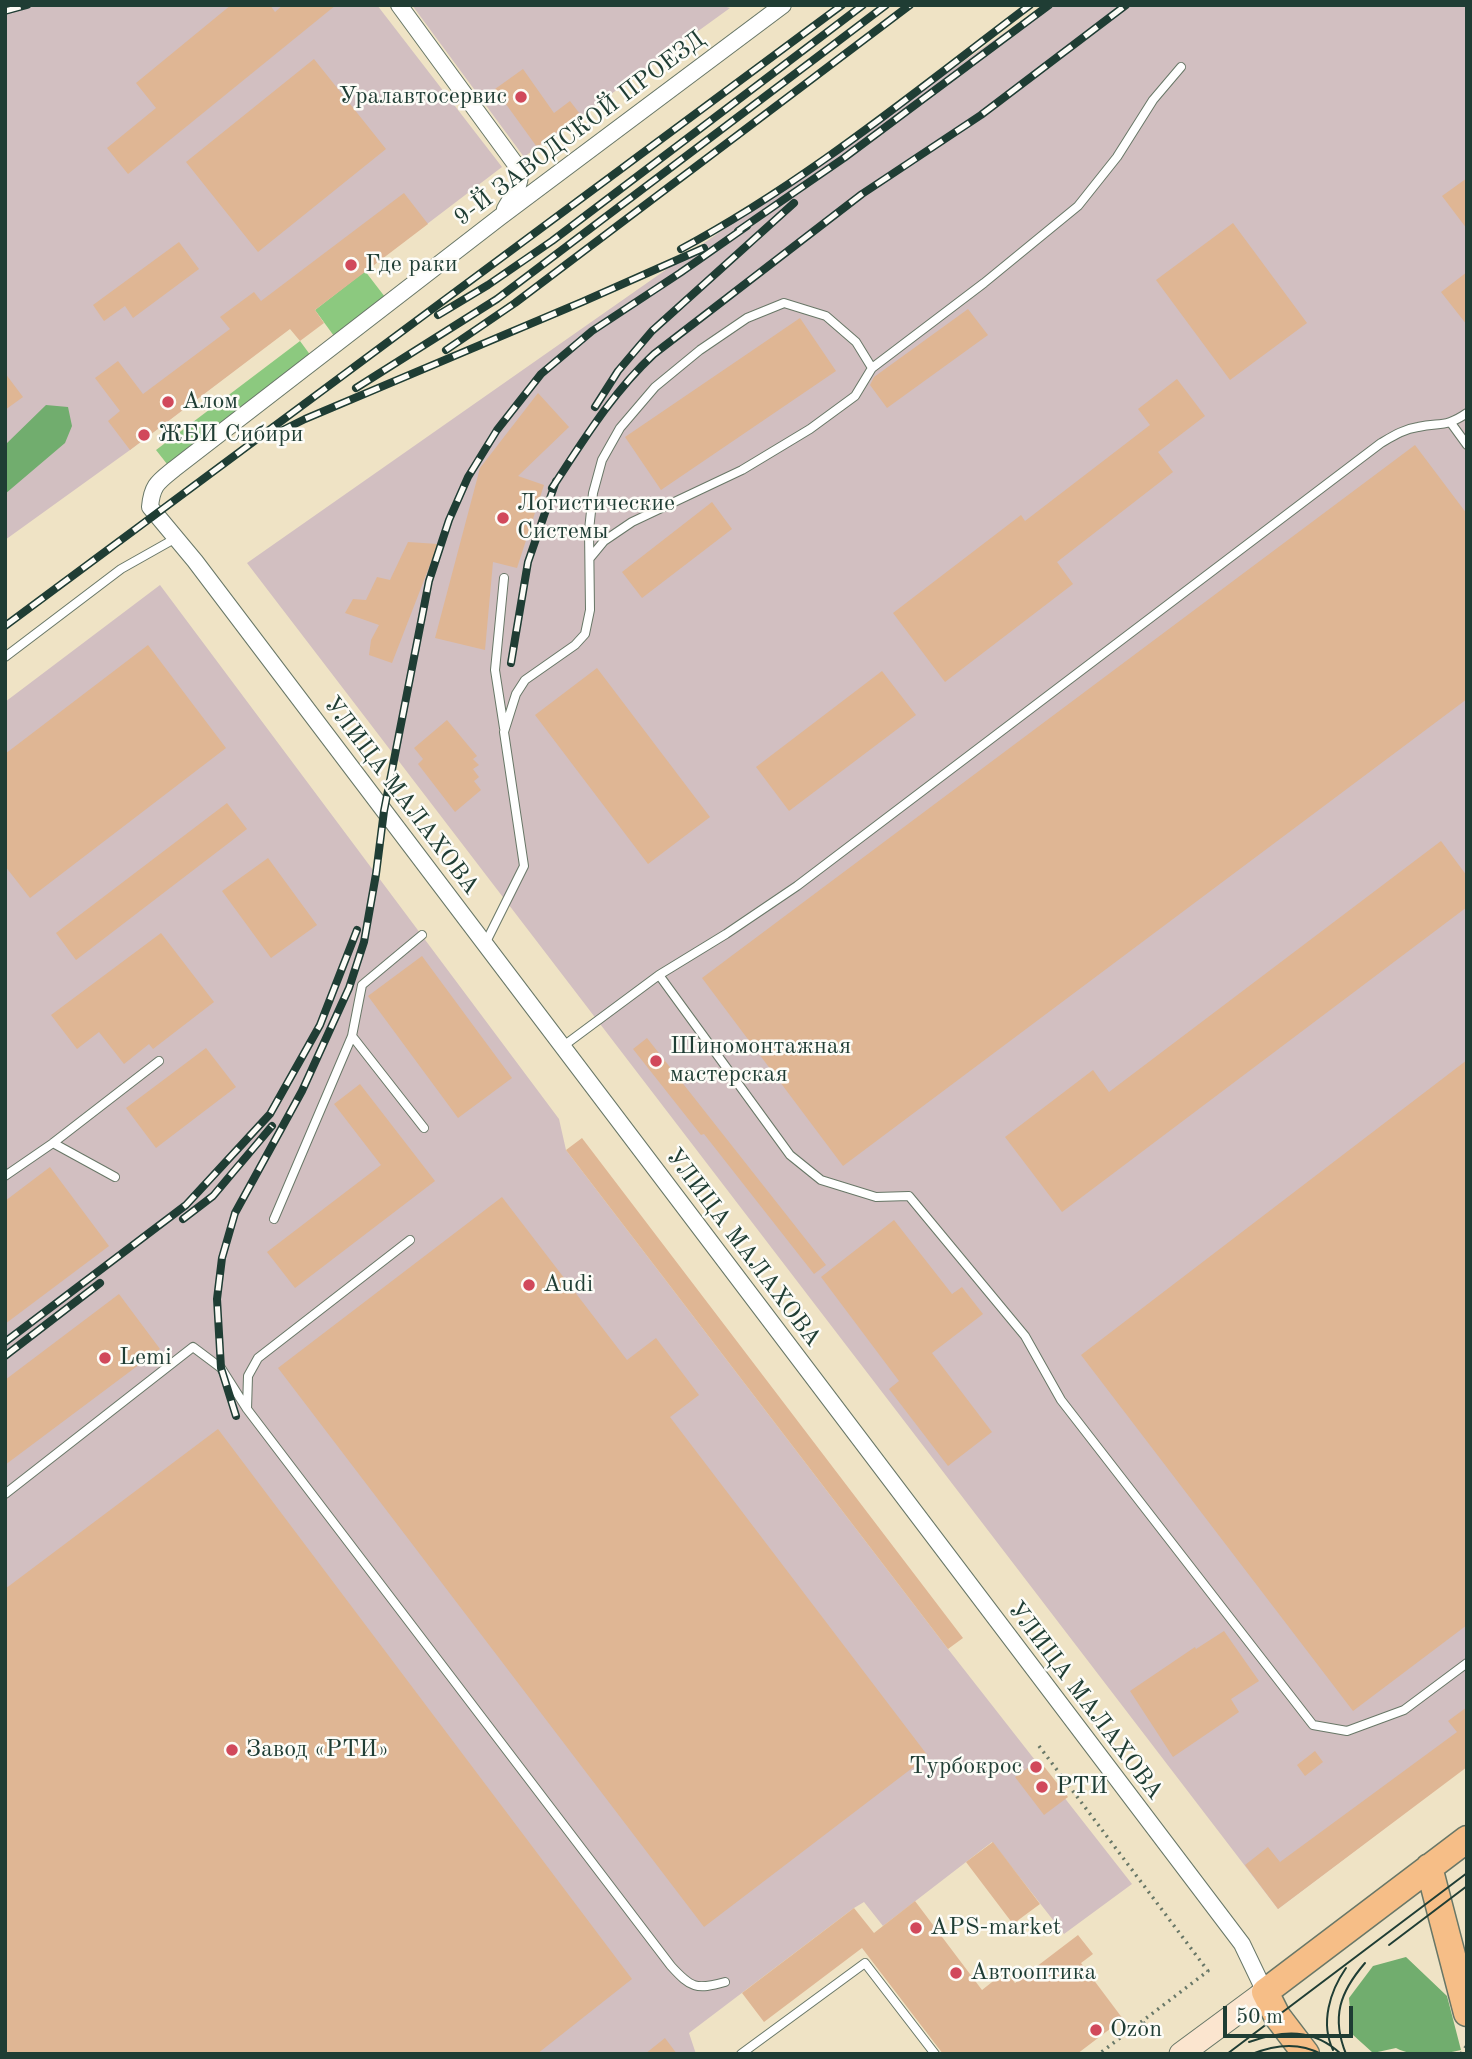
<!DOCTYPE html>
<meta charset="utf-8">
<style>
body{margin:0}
#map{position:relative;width:1472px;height:2059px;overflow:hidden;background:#efe3c5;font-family:"Old Standard TT",serif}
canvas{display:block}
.frame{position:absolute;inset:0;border:7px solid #1f3d34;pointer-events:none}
.scale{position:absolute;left:1223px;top:2006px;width:130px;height:32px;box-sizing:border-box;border:4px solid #1f3d34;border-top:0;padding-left:9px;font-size:21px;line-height:24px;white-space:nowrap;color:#1f3d34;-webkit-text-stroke:5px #fdfcf7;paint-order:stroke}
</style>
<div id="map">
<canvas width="1472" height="2059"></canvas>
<div class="frame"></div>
<div class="scale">50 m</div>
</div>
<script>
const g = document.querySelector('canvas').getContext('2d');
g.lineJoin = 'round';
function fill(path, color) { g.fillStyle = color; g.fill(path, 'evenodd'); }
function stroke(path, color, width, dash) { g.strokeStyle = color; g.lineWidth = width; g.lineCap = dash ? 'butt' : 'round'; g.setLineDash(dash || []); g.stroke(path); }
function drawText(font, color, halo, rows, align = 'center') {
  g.font = font + ' "Old Standard TT",serif'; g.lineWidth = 5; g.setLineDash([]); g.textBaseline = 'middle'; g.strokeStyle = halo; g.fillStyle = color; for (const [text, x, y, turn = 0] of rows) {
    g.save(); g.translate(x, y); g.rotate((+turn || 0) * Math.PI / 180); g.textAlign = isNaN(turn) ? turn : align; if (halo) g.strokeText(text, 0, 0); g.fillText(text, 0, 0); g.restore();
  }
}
fill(new Path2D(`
 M 5,5 L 377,5 L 502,167 L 130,450 L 5,540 Z
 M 412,5 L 719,5 L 730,8 L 524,157 Z
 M 1044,5 L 1467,5 L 1467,1766 L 1278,1909 L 247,563 Z
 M 160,585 L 559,1119 L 566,1150 L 948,1649 L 1132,1884 L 1064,1934 L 992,1842 L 883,1926 L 864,1902 L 854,1908 L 689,2033 L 696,2054 L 5,2054 L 5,702 Z`), '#d2bfc1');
fill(new Path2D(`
 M 365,271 L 385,297 L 334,336 L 315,310 Z
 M 300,341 L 311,356 L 167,464 L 156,450 Z`), '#8cc97f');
fill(new Path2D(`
 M 46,405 L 68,407 L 72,426 L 65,443 L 5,494 L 5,445 Z
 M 1406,1957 L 1447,1996 L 1461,2050 C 1441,2055 1415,2058 1396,2048 L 1373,2053 L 1352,2034 L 1349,1998 L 1373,1966 Z`), '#71ad6e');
fill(new Path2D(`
 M 231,5 L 270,5 L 275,12 L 283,5 L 336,5 L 128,174 L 107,148 L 156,108 L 136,83 Z
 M 314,59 L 386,149 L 258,252 L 186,162 Z
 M 523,69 L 554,113 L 570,101 L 580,114 L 537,147 L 495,89 Z
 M 1467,178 L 1467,229 L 1442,196 Z
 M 404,193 L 428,224 L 315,310 L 324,323 L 300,341 L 290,329 L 130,450 L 108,421 L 120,411 L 95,378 L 118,361 L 143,394 L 230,329 L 220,317 L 254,292 L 261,301 Z
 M 1233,223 L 1307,323 L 1230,380 L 1156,280 Z
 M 179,242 L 199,269 L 133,318 L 125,306 L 104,321 L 93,305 Z
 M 1467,272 L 1467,325 L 1441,292 Z
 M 968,309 L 988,335 L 887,408 L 870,385 L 874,377 Z
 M 800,318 L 836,371 L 661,490 L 625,437 Z
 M 5,373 L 23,397 L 5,410 Z
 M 1177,379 L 1205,416 L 1158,452 L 1173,472 L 1057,562 L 1073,584 L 945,682 L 893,613 L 1021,515 L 1025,521 L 1150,425 L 1138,409 Z
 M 538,393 L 569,427 L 518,476 L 544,485 L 517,568 L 493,562 L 485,650 L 435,638 L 480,468 Z
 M 1415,445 L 1467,514 L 1467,699 L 843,1166 L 702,978 Z
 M 712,502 L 732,529 L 642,598 L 622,572 Z
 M 408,542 L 438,544 L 392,663 L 369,655 L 371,640 L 379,625 L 345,613 L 353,599 L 366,600 L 377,577 L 390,580 Z
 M 148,645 L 226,748 L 30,898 L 5,866 L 5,754 Z
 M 597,668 L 710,817 L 648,864 L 535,715 Z
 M 882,671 L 916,715 L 789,811 L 756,767 Z
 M 447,720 L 477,756 L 473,759 L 479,765 L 473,769 L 479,777 L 474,781 L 481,790 L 455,812 L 418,764 L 423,759 L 414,748 Z
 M 227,803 L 247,829 L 76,960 L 56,933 Z
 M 1441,841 L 1467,876 L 1467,907 L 1062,1212 L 1005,1137 L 1093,1070 L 1109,1092 Z
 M 268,858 L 317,925 L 271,958 L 222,891 Z
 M 161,933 L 214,1002 L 153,1049 L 149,1044 L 124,1064 L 99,1032 L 77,1049 L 51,1015 Z
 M 422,956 L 512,1078 L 458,1118 L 368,996 Z
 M 647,1038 L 826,1265 L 814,1274 L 704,1134 L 701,1135 L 633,1049 Z
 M 206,1048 L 236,1087 L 156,1148 L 126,1108 Z
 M 1467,1060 L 1467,1625 L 1353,1711 L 1081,1355 Z
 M 360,1084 L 435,1181 L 295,1288 L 267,1252 L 381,1165 L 334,1104 Z
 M 582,1138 L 963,1638 L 948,1649 L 566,1150 Z
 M 50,1167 L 109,1246 L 5,1324 L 5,1201 Z
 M 502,1197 L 627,1360 L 656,1338 L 699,1395 L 670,1417 L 928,1756 L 704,1927 L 278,1368 Z
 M 894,1220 L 952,1294 L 962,1287 L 983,1314 L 932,1353 L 992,1432 L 948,1466 L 889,1389 L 899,1381 L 821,1277 Z
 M 119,1294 L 160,1349 L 5,1465 L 5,1380 Z
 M 218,1429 L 632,1979 L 537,2054 L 5,2054 L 5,1589 Z
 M 1224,1631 L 1259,1681 L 1231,1699 L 1239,1712 L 1173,1757 L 1130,1691 L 1195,1647 L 1196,1649 Z
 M 1467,1707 L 1467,1767 L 1278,1909 L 1245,1865 L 1268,1847 L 1280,1862 L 1457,1732 L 1448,1721 Z
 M 1315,1751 L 1323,1762 L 1305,1776 L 1297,1765 Z
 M 1039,1760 L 1068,1797 L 1044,1815 L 1015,1777 Z
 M 993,1842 L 1040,1904 L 1013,1924 L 966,1862 Z
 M 915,1901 L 982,1990 L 1006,1971 L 1015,1983 L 1078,1935 L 1093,1954 L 1081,1963 L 1123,2019 L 1077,2054 L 943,2054 L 862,1948 L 764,2022 L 742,1993 L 854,1908 L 874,1933 Z
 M 665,2038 L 677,2054 L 645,2054 Z`), '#dfb694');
const service = new Path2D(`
 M 1451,423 L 1467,445
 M 590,558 L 604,541 L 632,522 L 742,470 L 810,429 L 855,396 L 872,368 L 984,283 L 1078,206 L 1117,157 L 1153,100 L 1181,67
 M 504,578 L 495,670 L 504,728
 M 5,657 L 121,569 L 176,538
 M 422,935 L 362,985 L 352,1036 L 424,1128
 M 485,944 L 524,866 L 504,732 L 516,694 L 525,680 L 575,645 L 585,634 L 590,610 L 589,530 L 593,493 L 602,460 L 620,428 L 655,387 L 700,350 L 747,318 L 784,303 L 826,316 L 856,342 L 872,368
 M 659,975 L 726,934 L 797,886 L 1381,443 C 1393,436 1404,429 1418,427 C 1441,422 1445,428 1467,413
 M 562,1047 L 659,975 L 790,1155 L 821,1180 L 876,1197 L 909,1196 L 1025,1336 L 1061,1400 L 1313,1725 L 1347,1731 L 1404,1710 L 1467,1663
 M 53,1143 L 115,1177
 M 5,1176 L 53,1143 L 159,1061
 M 274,1219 L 352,1036
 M 247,1409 L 248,1376 L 258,1358 L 410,1240
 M 5,1494 L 193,1347 L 221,1368 L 247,1409 L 671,1966 C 691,1988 696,1990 725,1982
 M 741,2054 L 865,1963 L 935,2054`);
const minor = new Path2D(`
 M 399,5 L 519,169 C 523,184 512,196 505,209
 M 783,5 L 500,217 L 174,469 C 158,482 152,485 150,507 L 195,561 L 1242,1944 L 1265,1992`);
const secondary = new Path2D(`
 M 1181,2054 L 1265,1992`);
const primary = new Path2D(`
 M 1429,1867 L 1467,2013
 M 1306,2054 L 1277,2016 L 1265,1992 L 1467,1839`);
stroke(service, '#687767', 10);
stroke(minor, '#687767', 18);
stroke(secondary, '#687767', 25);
stroke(primary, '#687767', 29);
stroke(new Path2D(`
 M 1039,1746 L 1208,1971 L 1099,2054
 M 1143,2022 L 1155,2037
 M 1461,2054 L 1467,2045`), '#687767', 3.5, [2, 5]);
stroke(service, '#fff', 8);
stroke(minor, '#fff', 16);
stroke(secondary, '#fbe5cf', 23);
stroke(primary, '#f6be87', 26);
stroke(new Path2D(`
 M 1389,1945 L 1467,1886
 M 1249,2042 C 1283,2030 1313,2028 1341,2054
 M 1333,2050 C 1320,2023 1330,1991 1346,1968
 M 1227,2054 L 1467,1873
 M 1252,2054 C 1274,2045 1299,2042 1321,2054
 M 1346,2054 C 1331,2017 1340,1992 1365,1963`), '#1f3d34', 2);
const rail = new Path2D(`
 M 5,11 L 27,5
 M 738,231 L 844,158 L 1049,5
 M 681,249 C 806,182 917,90 1030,5
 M 438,315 L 488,285 L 552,241 L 863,5
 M 446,350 L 515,303 L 910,5
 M 356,388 L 497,299 L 886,5
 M 595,407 L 618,371 L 652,331 L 794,203
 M 277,433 L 305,419 L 582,302 L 704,248
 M 552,488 C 583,441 612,393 654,354 L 862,194 L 981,115 L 1126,5
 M 5,626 L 842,5
 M 511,663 L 528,562 L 556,481
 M 183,1219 L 213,1196 L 272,1126
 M 5,1342 L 186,1205 L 270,1114 L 320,1025 L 357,930
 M 5,1356 L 100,1283
 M 236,1416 L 221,1368 L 217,1299 L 222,1258 L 235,1213 L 302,1091 L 349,988 L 364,942 L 376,874 L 384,811 L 429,581 L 449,520 L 468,477 L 497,430 L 541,374 L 592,331 L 680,273 L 747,226`);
stroke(rail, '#1f3d34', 8);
stroke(rail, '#fdfcf7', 5, [16]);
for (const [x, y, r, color] of [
 [521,97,7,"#d1495b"],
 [351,265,7,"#d1495b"],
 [168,402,7,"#d1495b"],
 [144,435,7,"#d1495b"],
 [503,518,7,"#d1495b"],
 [656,1061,7,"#d1495b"],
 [529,1285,7,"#d1495b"],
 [105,1358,7,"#d1495b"],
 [232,1750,7,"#d1495b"],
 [1036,1767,7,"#d1495b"],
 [1042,1787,7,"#d1495b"],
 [916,1928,7,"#d1495b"],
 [956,1973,7,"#d1495b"],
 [1096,2030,7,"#d1495b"]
]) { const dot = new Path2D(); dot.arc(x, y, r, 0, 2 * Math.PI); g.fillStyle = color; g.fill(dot); stroke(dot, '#fdfcf7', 2.5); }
drawText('24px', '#1f3d34', '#fdfcf7', [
 ["Уралавтосервис",507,97,"right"],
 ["Где раки",365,265],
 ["Алом",182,402],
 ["ЖБИ Сибири",158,435],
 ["Логистические",517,504],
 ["Системы",517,532],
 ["Шиномонтажная",670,1047],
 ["мастерская",670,1075],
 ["Audi",543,1285],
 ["Lemi",119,1358],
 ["Завод «РТИ»",246,1750],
 ["Турбокрос",1022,1767,"right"],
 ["РТИ",1056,1787],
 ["АPS-market",930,1928],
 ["Автооптика",970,1973],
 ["Ozon",1110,2030]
], 'left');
drawText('24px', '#1f3d34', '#fdfcf7', [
 ["9-Й ЗАВОДСКОЙ ПРОЕЗД",580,129,-37],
 ["УЛИЦА МАЛАХОВА",401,796,53],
 ["УЛИЦА МАЛАХОВА",743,1248,53],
 ["УЛИЦА МАЛАХОВА",1085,1701,53]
]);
</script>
